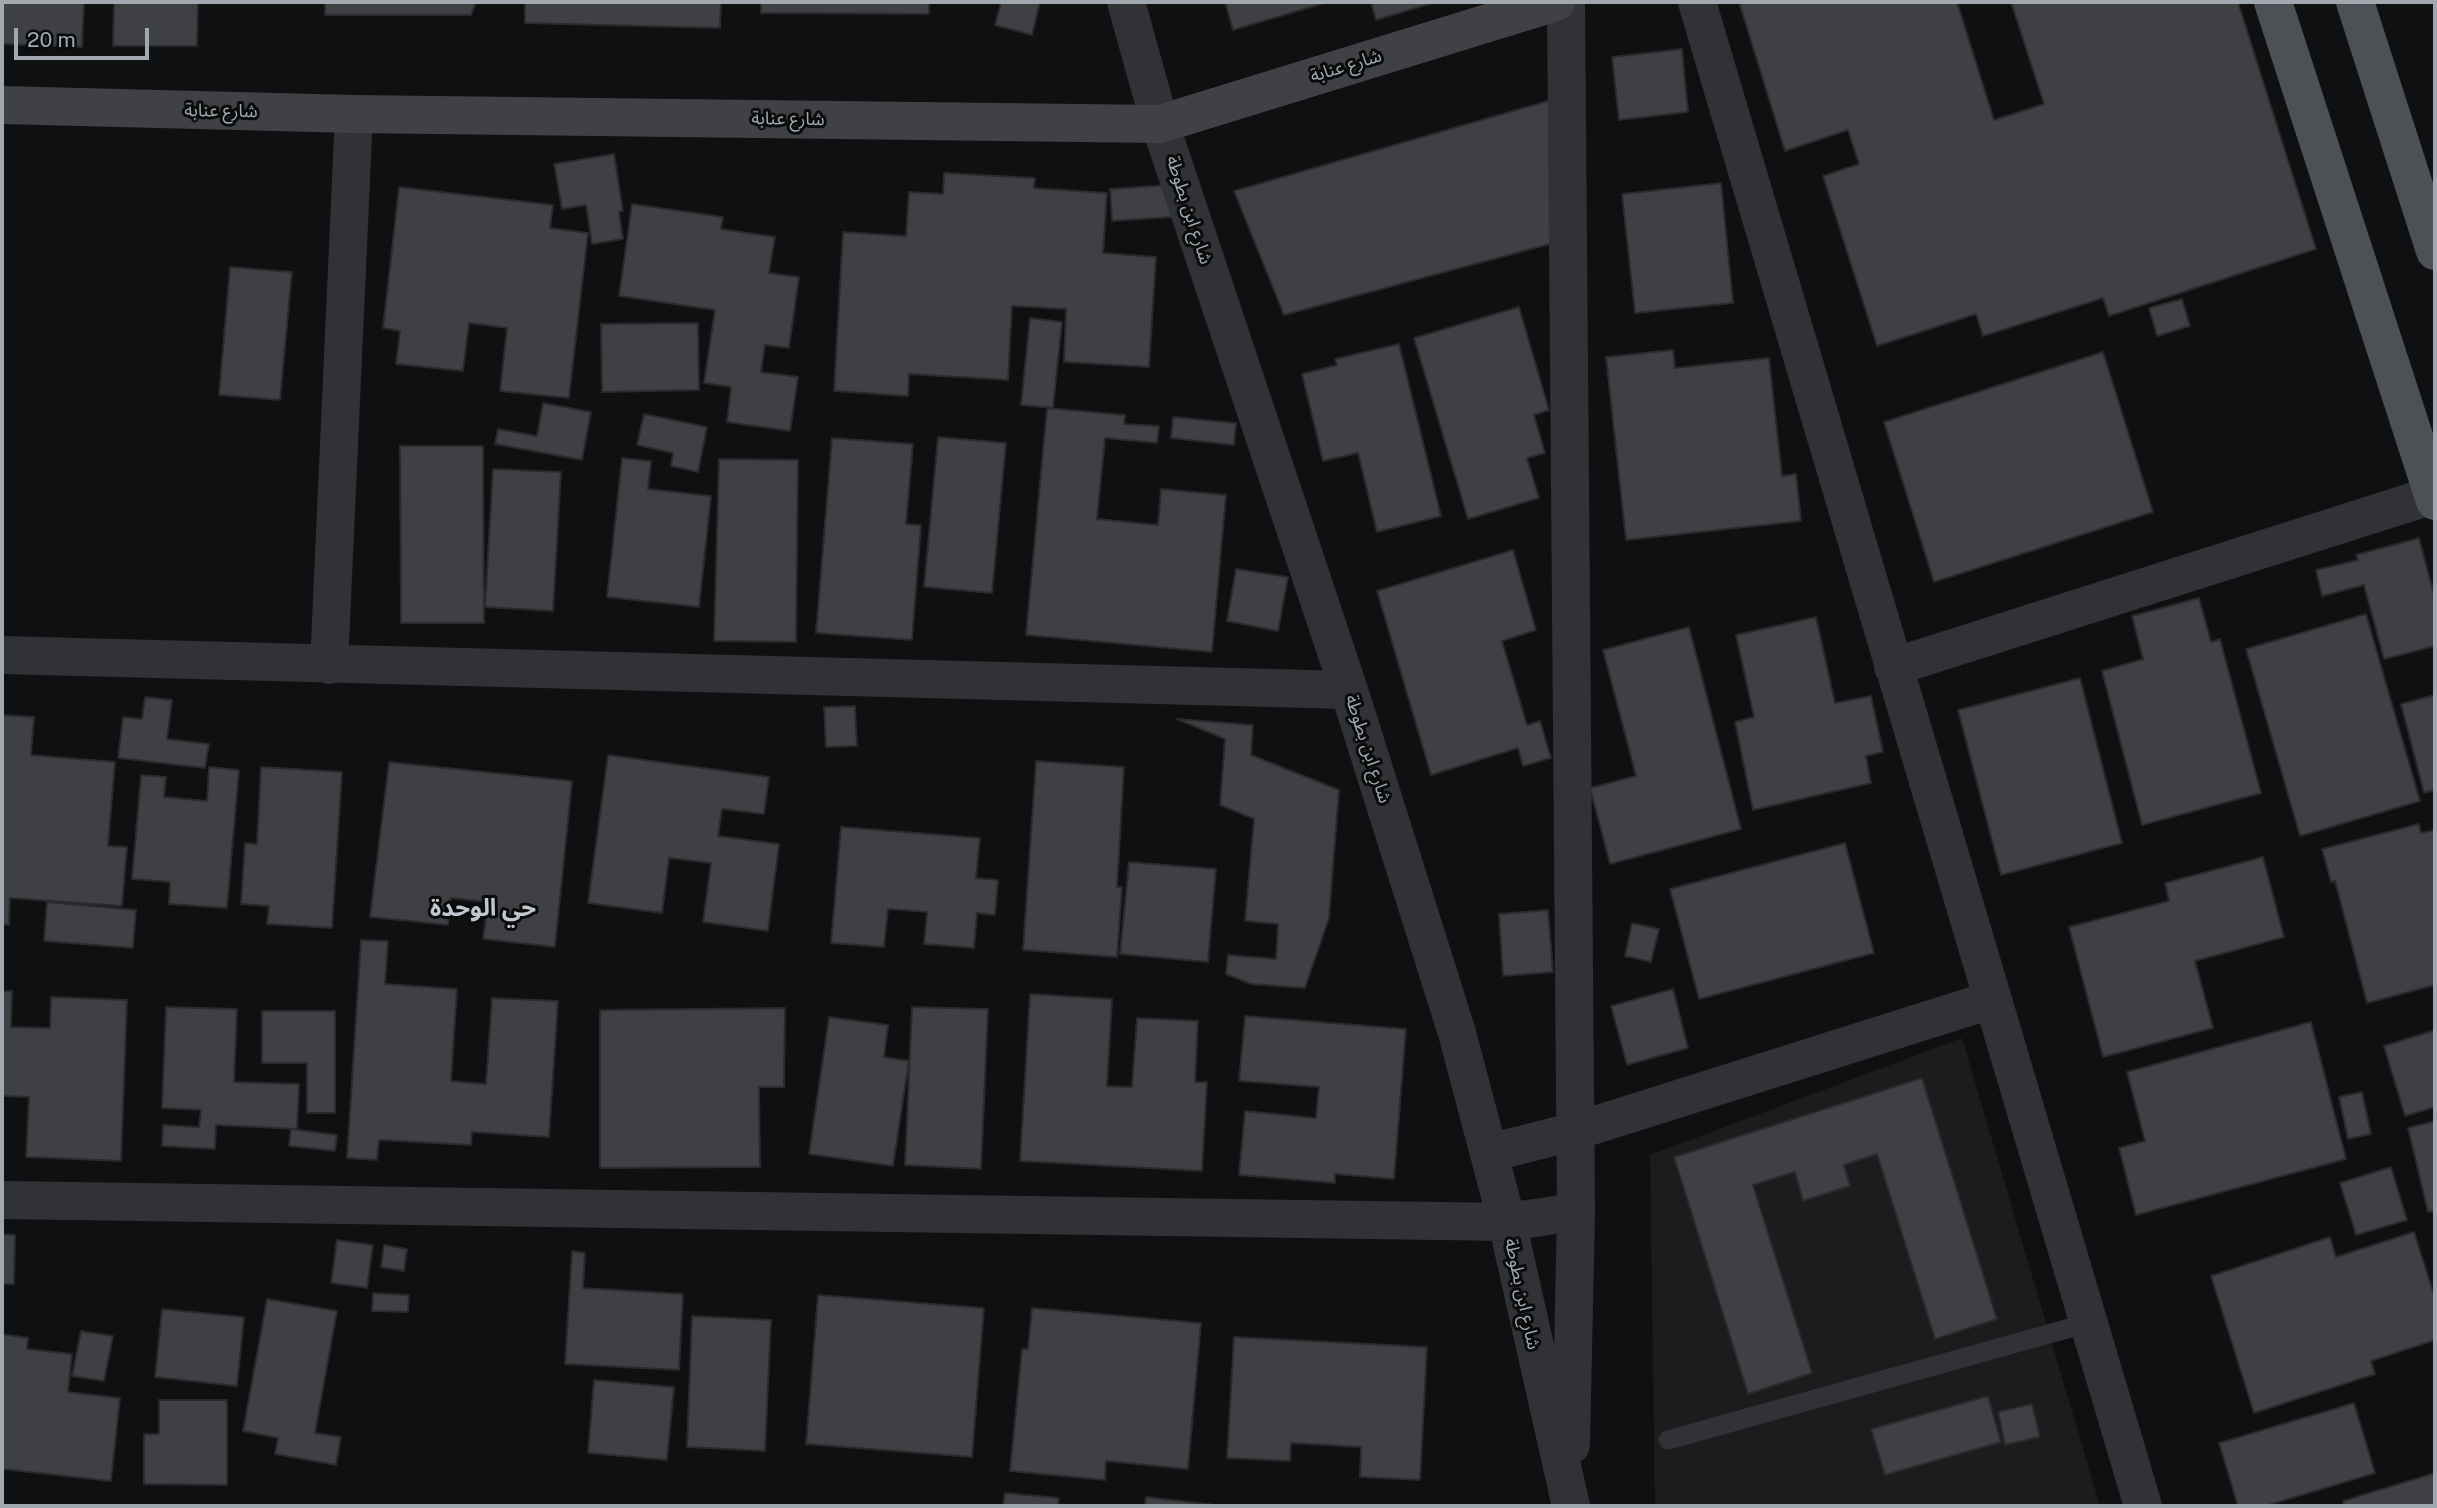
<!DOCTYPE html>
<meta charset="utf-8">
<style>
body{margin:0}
#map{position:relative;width:2437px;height:1508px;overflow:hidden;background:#0f1011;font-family:"Public Sans",sans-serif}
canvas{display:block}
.frame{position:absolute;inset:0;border:4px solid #a2a8b0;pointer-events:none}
.scale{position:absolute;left:14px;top:28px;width:135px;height:32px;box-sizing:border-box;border:4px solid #a2a8b0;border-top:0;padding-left:9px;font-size:21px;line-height:24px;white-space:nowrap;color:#a2a8b0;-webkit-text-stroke:5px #0a0b0b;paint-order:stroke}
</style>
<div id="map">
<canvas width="2437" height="1508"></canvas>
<div class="frame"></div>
<div class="scale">20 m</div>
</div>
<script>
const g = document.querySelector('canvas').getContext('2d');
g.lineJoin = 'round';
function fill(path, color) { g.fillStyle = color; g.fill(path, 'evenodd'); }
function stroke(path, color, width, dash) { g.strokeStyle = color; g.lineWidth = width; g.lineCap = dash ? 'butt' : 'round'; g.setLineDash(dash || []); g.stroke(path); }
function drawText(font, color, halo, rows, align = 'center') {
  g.font = font + ' "Public Sans","Noto Sans Arabic",sans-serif'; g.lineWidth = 6; g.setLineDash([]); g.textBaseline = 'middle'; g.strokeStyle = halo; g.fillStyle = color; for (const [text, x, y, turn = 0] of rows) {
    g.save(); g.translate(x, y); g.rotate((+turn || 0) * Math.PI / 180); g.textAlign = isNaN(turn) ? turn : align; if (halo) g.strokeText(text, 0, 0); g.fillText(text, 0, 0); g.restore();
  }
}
fill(new Path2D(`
 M 1962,1038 L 2100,1506 L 1655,1506 L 1650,1155 Z`), '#1b1c1d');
const building = new Path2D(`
 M 2,2 L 84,2 L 82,47 L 2,44 Z
 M 114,2 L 198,2 L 197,46 L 113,46 Z
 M 325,2 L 476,2 L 471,15 L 325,15 Z
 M 525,2 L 721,2 L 720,28 L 525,23 Z
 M 761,2 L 929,2 L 929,14 L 761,13 Z
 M 1001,2 L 1040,2 L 1032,35 L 995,25 Z
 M 1225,2 L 1328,2 L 1233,30 Z
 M 1371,2 L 1436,2 L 1376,20 Z
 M 1739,2 L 1957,2 L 1994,120 L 2044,104 L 2011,2 L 2238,2 L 2316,249 L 2109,316 L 2103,298 L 1983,336 L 1976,314 L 1877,346 L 1823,176 L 1859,164 L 1848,130 L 1785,151 Z
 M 1682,49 L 1688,112 L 1619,120 L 1612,57 Z
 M 1551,100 L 1550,244 L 1284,315 L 1234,191 Z
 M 614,154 L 623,211 L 619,212 L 623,239 L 592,244 L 586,205 L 562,209 L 554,164 Z
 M 944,173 L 1035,178 L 1034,188 L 1107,193 L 1103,253 L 1156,257 L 1149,367 L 1064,362 L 1066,309 L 1012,306 L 1008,380 L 909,374 L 908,396 L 834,391 L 843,232 L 906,236 L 909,192 L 943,194 Z
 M 1721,183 L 1733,303 L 1635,313 L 1622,194 Z
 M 1169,185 L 1171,217 L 1112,221 L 1110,189 Z
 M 399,187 L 553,205 L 550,228 L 588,233 L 569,398 L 500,391 L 507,328 L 469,323 L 463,371 L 396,364 L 400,331 L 383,328 Z
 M 632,204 L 723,217 L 721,229 L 775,237 L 769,273 L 799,277 L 789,348 L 765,345 L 761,372 L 798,377 L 790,431 L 727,422 L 731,387 L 704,383 L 715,310 L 619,296 Z
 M 230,267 L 292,272 L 280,400 L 219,395 Z
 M 2182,299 L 2190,326 L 2157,336 L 2149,308 Z
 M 1519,307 L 1549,410 L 1534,415 L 1545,453 L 1527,458 L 1539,498 L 1468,519 L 1414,338 Z
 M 1030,318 L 1062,322 L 1053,408 L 1021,405 Z
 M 698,323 L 699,390 L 602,392 L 601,324 Z
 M 1399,344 L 1441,516 L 1377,532 L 1358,453 L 1323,461 L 1302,374 L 1337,365 L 1335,359 Z
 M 1673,350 L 1675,368 L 1769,358 L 1782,476 L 1796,474 L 1801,521 L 1626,540 L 1606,357 Z
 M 2103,352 L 2153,512 L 1934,582 L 1884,422 Z
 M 543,403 L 591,412 L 582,460 L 495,444 L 498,429 L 537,436 Z
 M 1047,408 L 1125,415 L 1124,424 L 1159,426 L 1157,443 L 1105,438 L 1097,519 L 1158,525 L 1161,489 L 1226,495 L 1212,652 L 1026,635 Z
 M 644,414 L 707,427 L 698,472 L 671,466 L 673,453 L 637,445 Z
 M 1173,417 L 1236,423 L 1234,445 L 1171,438 Z
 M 938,437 L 1006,443 L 992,593 L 924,587 Z
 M 832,438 L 913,444 L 906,524 L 921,525 L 912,640 L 816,633 Z
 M 400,446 L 483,446 L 484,623 L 401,623 Z
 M 622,458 L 651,461 L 648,489 L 711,496 L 699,607 L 607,597 Z
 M 719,459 L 798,460 L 796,642 L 714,641 Z
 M 493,469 L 561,472 L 553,611 L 485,607 Z
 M 2419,538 L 2435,599 L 2435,646 L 2384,659 L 2364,585 L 2322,596 L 2316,570 L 2358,560 L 2356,555 Z
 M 1513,550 L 1536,630 L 1502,641 L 1527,725 L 1540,721 L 1551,758 L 1523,766 L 1518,748 L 1431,775 L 1377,591 Z
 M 1236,569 L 1288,577 L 1278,631 L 1227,621 Z
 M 2199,598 L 2211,642 L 2220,639 L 2261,793 L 2142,825 L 2102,671 L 2143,659 L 2132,616 Z
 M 2366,614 L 2420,801 L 2300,836 L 2246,649 Z
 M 1816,617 L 1835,703 L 1871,696 L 1883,752 L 1866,756 L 1871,783 L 1753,810 L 1735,722 L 1754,717 L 1736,635 Z
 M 1689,627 L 1741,829 L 1610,864 L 1590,788 L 1636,776 L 1603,650 Z
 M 2080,678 L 2122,843 L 2001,875 L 1958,710 Z
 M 2435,695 L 2435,790 L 2424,793 L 2401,704 Z
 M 145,697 L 172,700 L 167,739 L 209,744 L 205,768 L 118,758 L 123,717 L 142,719 Z
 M 855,706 L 857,746 L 826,747 L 824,707 Z
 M 2,715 L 34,717 L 31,755 L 115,762 L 108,846 L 127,847 L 122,906 L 10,898 L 9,925 L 2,924 Z
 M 1177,719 L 1253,725 L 1251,755 L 1339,790 L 1329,918 L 1305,988 L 1251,984 L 1226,974 L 1228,955 L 1276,959 L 1278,924 L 1245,921 L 1254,819 L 1220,805 L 1225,739 Z
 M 608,755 L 769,777 L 764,814 L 722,809 L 718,836 L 779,844 L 768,931 L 703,922 L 711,863 L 669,858 L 662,913 L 588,903 Z
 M 1036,761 L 1124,767 L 1117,887 L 1122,887 L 1117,957 L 1023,950 Z
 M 389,762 L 572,781 L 555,947 L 483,939 L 488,902 L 451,898 L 448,925 L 370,917 Z
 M 209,767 L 239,770 L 227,908 L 169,904 L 170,882 L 132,879 L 141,775 L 166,777 L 164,797 L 207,801 Z
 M 261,767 L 342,772 L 332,928 L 267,924 L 269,906 L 241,904 L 245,843 L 257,844 Z
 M 2419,824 L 2421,833 L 2435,830 L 2435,985 L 2367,1003 L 2335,881 L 2331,882 L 2322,849 Z
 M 841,827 L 980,838 L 976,878 L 998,880 L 995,915 L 977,913 L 974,948 L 924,944 L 927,912 L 888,909 L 884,947 L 831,943 Z
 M 1845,843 L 1874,953 L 1699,999 L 1670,889 Z
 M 2263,857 L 2284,937 L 2195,961 L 2213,1028 L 2103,1057 L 2069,927 L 2169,901 L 2165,883 Z
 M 1129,862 L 1216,869 L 1208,962 L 1120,954 Z
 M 47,902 L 136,910 L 133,948 L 44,941 Z
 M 1548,910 L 1553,972 L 1503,976 L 1499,914 Z
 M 1632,923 L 1659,929 L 1651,962 L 1625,956 Z
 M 361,940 L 388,941 L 385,984 L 457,989 L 451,1081 L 486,1084 L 492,998 L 558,1001 L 549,1137 L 472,1132 L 471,1145 L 379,1140 L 377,1160 L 347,1158 Z
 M 1673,989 L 1688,1048 L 1627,1065 L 1611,1006 Z
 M 2,991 L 12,991 L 11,1027 L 50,1028 L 51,997 L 127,1000 L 121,1161 L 26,1157 L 29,1097 L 2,1096 Z
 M 1030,994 L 1112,999 L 1107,1086 L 1132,1087 L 1137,1018 L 1198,1021 L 1195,1082 L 1207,1082 L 1202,1171 L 1020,1161 Z
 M 166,1007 L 237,1009 L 234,1082 L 299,1084 L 297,1129 L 216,1125 L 215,1149 L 162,1146 L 163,1125 L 199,1127 L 201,1110 L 162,1108 Z
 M 912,1007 L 988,1009 L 981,1169 L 905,1165 Z
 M 785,1008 L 784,1087 L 759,1087 L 760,1167 L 600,1168 L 600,1010 Z
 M 262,1011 L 335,1011 L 335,1113 L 307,1113 L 307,1063 L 262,1063 Z
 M 1245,1016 L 1406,1029 L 1394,1179 L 1335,1174 L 1335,1183 L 1239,1175 L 1245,1111 L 1316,1118 L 1319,1087 L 1239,1081 Z
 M 829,1017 L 888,1025 L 884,1057 L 909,1061 L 893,1166 L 809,1154 Z
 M 2311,1022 L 2346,1159 L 2136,1215 L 2119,1148 L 2145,1141 L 2127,1072 Z
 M 2435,1030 L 2435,1107 L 2405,1116 L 2384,1046 Z
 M 1922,1078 L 1997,1319 L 1935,1339 L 1877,1154 L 1844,1165 L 1850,1186 L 1803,1201 L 1795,1172 L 1753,1185 L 1812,1373 L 1748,1394 L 1674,1157 Z
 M 2362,1092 L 2371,1134 L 2348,1139 L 2339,1097 Z
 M 2435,1121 L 2435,1211 L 2428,1212 L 2408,1128 Z
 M 291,1129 L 337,1135 L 335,1151 L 289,1146 Z
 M 2391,1167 L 2407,1220 L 2356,1235 L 2340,1183 Z
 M 2414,1232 L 2435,1298 L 2435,1340 L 2371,1361 L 2375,1374 L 2254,1413 L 2211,1276 L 2330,1237 L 2336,1257 Z
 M 2,1234 L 15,1235 L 14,1284 L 2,1284 Z
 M 337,1240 L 373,1245 L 367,1288 L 331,1283 Z
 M 384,1245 L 407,1249 L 404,1271 L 381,1267 Z
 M 572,1251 L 585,1253 L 583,1288 L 683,1294 L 679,1370 L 565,1364 Z
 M 373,1293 L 409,1295 L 408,1312 L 372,1311 Z
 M 818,1295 L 984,1308 L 972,1457 L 806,1444 Z
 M 267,1299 L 337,1311 L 315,1433 L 341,1437 L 336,1465 L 275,1454 L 278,1438 L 243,1431 Z
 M 1032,1308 L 1201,1323 L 1188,1469 L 1106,1461 L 1105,1480 L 1010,1471 L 1022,1349 L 1028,1349 Z
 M 162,1309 L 244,1317 L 237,1386 L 155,1377 Z
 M 692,1316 L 771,1320 L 765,1451 L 687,1447 Z
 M 81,1331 L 113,1336 L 104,1381 L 72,1376 Z
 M 2,1334 L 28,1338 L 27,1349 L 72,1354 L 68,1392 L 120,1398 L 111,1481 L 2,1469 Z
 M 1234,1337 L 1427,1347 L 1420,1480 L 1360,1477 L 1361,1447 L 1291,1443 L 1290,1461 L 1227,1458 Z
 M 594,1380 L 674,1387 L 667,1460 L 588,1453 Z
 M 1988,1396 L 2001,1442 L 1885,1475 L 1871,1429 Z
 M 159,1400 L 227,1400 L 227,1485 L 144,1484 L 144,1434 L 159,1434 Z
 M 2354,1403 L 2375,1473 L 2265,1506 L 2238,1506 L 2219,1443 Z
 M 2032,1404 L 2040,1437 L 2005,1445 L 1998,1412 Z
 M 2435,1473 L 2435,1506 L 2344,1506 L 2343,1501 Z
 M 1005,1493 L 1059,1498 L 1058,1506 L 1003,1506 Z
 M 1146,1497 L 1215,1505 L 1215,1506 L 1145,1506 Z`);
fill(building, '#3e4043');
stroke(building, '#292a2c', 2);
stroke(new Path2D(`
 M 1668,1440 L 2088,1323`), '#313235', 19);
stroke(new Path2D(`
 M 1126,2 L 1160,124 L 1349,690 L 1457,1033 L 1507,1222 L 1571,1506
 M 1566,2 L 1576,1212 L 1571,1445
 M 1697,2 L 2143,1506
 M 2,655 L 1349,690
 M 329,665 L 354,114
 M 1893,667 L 2433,495
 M 1489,1153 L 1576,1131 L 1991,1000
 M 2,1200 L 1507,1222 L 1576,1212`), '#313235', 38);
stroke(new Path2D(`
 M 2,105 L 354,114 L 1160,124 L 1556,2`), '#3f4145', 38);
stroke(new Path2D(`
 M 2273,2 L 2435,501
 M 2355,2 L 2435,251`), '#4d5054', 38);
drawText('18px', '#a2a8b0', '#0a0b0b', [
 ["شارع عنابة",1346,66,-17],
 ["شارع عنابة",221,111,1],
 ["شارع عنابة",788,119,1],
 ["شارع ابن بطوطة",1189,210,72],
 ["شارع ابن بطوطة",1368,749,72],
 ["شارع ابن بطوطة",1522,1294,78]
]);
drawText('bold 24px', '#c2c7cd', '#0a0b0b', [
 ["حي الوحدة",483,909]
]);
</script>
